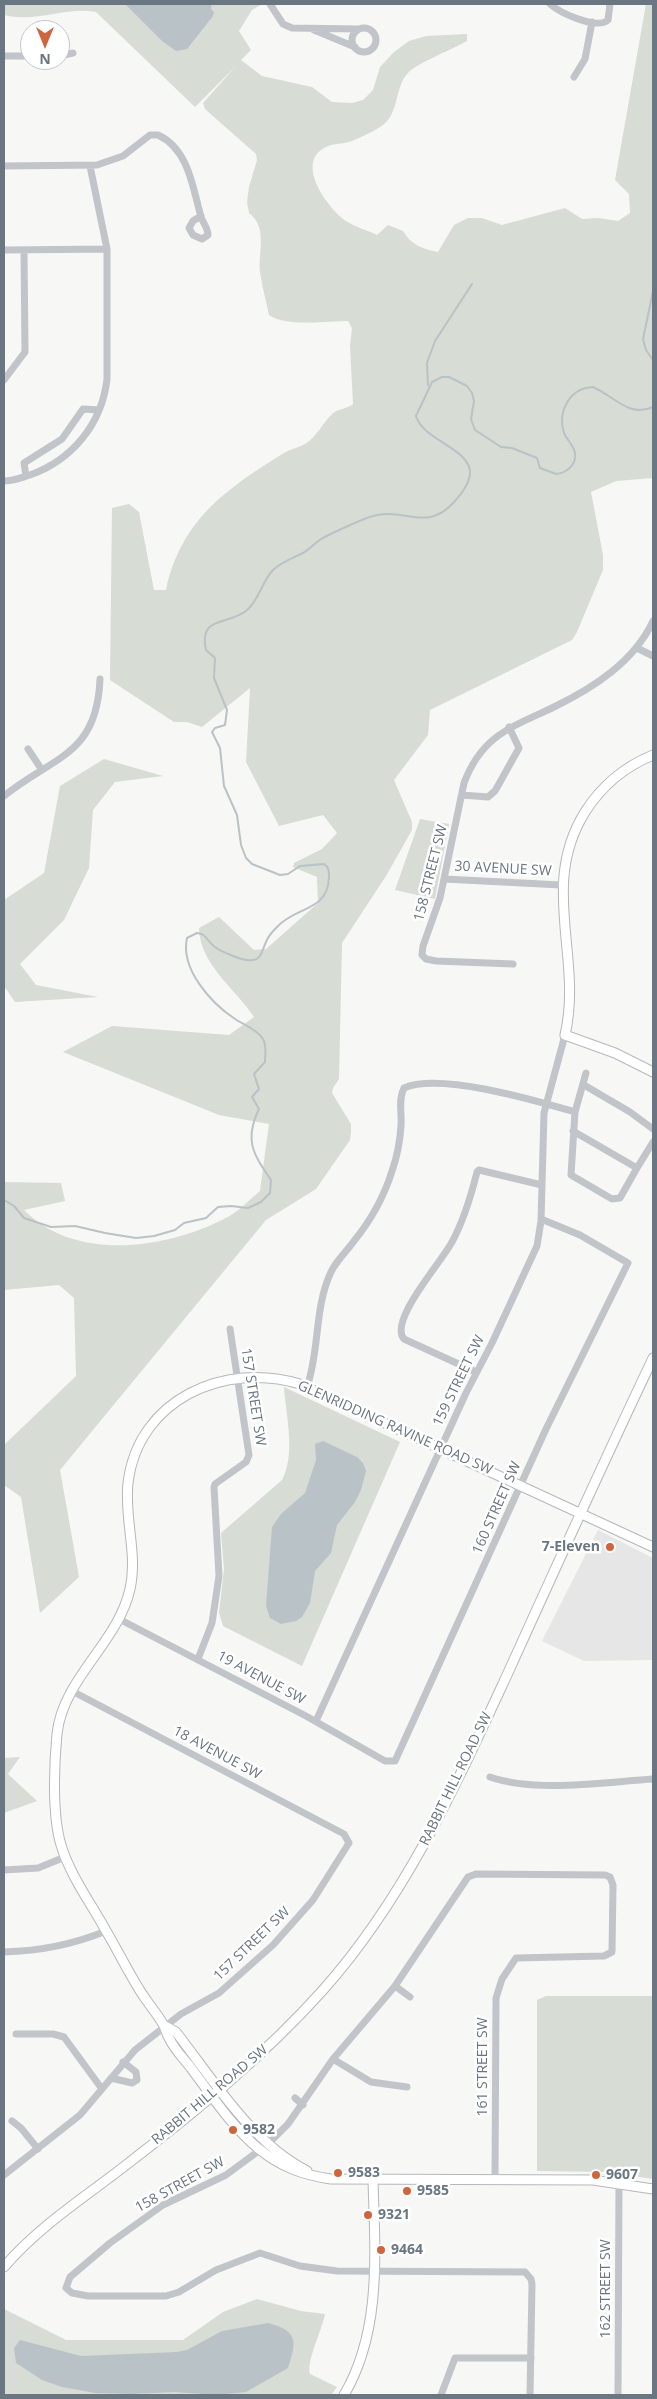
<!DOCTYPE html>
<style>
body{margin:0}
#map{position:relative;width:657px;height:2399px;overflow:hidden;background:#f7f7f5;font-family:"Open Sans",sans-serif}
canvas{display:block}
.frame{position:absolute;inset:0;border:5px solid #6a7682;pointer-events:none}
.north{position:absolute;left:20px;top:20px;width:50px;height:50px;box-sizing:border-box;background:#fff;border:1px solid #c3c8cd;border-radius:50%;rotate:180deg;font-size:14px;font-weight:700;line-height:20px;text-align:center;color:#6a7682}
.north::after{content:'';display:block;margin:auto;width:18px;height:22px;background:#cf653d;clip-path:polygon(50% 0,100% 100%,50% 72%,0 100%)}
</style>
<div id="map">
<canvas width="657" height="2399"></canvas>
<div class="frame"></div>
<div class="north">N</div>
</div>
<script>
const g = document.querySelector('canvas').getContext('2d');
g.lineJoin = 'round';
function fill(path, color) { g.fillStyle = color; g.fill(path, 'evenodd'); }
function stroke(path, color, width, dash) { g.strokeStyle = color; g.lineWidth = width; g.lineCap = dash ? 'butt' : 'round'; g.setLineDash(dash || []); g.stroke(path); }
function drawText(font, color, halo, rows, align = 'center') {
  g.font = font + ' "Open Sans",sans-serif'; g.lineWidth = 5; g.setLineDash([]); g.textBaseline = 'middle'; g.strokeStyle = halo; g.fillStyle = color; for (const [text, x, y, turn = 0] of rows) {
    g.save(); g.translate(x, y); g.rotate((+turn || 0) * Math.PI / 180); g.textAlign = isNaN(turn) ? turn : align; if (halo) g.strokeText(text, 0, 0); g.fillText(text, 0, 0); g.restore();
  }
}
fill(new Path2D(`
 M 598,1530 L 653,1558 L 653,1660 L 584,1661 L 542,1641 Z`), '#e5e6e5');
fill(new Path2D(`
 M 4,4 L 262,4 L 252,10 L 239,31 L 251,50 L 241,60 L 262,76 L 312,87 L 332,102 L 352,103 L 363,100 L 373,90 L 380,67 L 394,52 L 409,41 L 426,36 L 467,34 L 467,41 C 453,49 420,62 410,71 C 394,85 400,112 383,125 C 375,131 361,137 352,141 C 344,144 334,143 326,147 C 294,162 327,208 346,221 C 355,227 367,230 377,235 L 388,225 L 403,231 C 411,245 423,249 438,252 L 454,225 L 468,218 L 482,218 L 502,225 L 565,208 L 582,219 L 598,218 L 618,221 L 630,213 L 629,194 L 615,180 L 646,4 L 653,4 L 653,478 L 616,481 L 591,492 L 603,555 L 603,570 L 577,632 L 572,640 L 430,710 L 428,735 L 394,780 L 412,822 L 412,830 L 386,876 L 342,943 L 339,1079 L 333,1088 L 332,1093 L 351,1124 L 351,1132 L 350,1140 L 316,1189 L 266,1220 L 60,1470 L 79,1577 L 40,1613 L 21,1497 L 4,1485 L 4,1445 L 76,1376 L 74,1298 L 59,1285 L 4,1290 L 4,1182 L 61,1183 L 65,1201 L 24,1210 C 75,1262 165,1249 224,1219 C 237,1213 249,1200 260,1191 L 269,1124 L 219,1115 L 63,1052 L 112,1026 L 229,1035 L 254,1017 C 235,988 200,965 199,928 L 219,917 L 254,950 L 266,949 L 318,903 L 317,877 L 293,867 L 294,863 L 322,849 L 337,833 L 323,815 L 279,826 L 246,762 L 250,688 L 202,727 L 187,722 L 174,722 L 110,680 L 112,508 L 129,504 L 139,512 L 154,590 L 166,590 C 181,520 226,489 284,453 C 290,449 298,448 305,444 C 317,437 323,422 333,413 C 338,409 347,409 353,404 L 350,346 L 352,328 L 348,321 C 328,321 285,327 269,315 C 266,301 262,286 260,272 C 258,252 268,227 249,213 L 247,202 L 249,187 L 257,160 L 256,154 L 205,109 L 203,103 L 236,66 L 195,107 L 96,12 C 67,6 37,23 4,15 Z
 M 104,759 L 163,776 L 115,782 L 93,810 L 89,868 L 64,920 L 20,964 L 36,985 L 98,997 L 15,1002 L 4,986 L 4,900 L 44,873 L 60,786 Z
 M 420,819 L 449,824 L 435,899 L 395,890 Z
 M 284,1387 L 400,1442 L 302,1666 L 223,1626 L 219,1613 L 224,1569 L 221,1533 L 282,1480 C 296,1454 286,1417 284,1387 Z
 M 20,1757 L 8,1774 L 37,1801 L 4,1813 L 4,1758 Z
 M 546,1996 L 653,1996 L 653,2179 L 606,2172 L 537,2171 L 537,2000 Z
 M 257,2299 L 301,2311 L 325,2314 C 322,2330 306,2362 310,2374 L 337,2387 L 331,2395 L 8,2395 L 4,2393 L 4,2309 L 66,2340 L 183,2340 L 223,2312 Z`), '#d7dcd4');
fill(new Path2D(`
 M 125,4 L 212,4 L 211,9 L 214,12 L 213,16 L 187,49 L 176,51 L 162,41 Z
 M 323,1441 L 357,1457 L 363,1463 L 366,1471 L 361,1490 L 355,1502 L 337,1525 L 331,1553 L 315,1571 L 310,1603 L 302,1617 L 296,1621 L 281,1624 L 270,1618 L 266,1606 L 272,1527 L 281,1514 L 305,1493 L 316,1460 L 315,1444 Z
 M 268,2323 C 298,2331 297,2341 288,2368 L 246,2392 L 216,2395 L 174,2392 L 131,2394 L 95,2393 L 62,2387 L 42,2380 L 16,2363 L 14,2348 L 20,2340 L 81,2356 L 177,2352 L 187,2350 L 222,2331 Z`), '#b9c2c6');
stroke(new Path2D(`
 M 653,291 L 643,339 L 646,350 L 653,360
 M 428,385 L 427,363 L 435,341 L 472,284
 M 4,1200 L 14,1206 L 24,1218 L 51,1227 L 75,1226 L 105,1233 L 136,1238 L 154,1236 L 175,1230 L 184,1223 L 206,1218 L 218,1207 L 231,1206 L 248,1208 L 261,1202 L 270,1193 L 271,1180 C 253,1154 244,1140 259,1109 L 252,1097 L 259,1089 L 254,1074 L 265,1062 C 265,1055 267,1046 263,1039 C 258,1030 244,1025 235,1019 C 211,1003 180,969 187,938 L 197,933 L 202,934 C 207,937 210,944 215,947 C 220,951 241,960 247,960 C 262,962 261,952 266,942 C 268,936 273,931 277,927 C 296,906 328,912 329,877 C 329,871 329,867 324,864 L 300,866 L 288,874 L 280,875 L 252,864 L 246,858 L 241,845 L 237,815 L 224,786 L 220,748 L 212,732 L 215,728 L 225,725 L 227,710 L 214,678 L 215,658 L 206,650 C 198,616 228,625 246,611 C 259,601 262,581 273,570 C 281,562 293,558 303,553 C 310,549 315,543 321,539 C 332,533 366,517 377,515 C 408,509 428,532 455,501 C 461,494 468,486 470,475 C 473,449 423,441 416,416 L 432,382 L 442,377 L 449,377 L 467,386 L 472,393 L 474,401 L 471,419 L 475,430 L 501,447 L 512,448 L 537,458 L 540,468 L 556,474 C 566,473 577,465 575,453 C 574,446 567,440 564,433 C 557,411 570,388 593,387 C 614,396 629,418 653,407`), '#b9c2c6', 2);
const secondary = new Path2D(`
 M 653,755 C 624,767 602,785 585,812 C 539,886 583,957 565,1035 L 615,1053 L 653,1072
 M 653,1547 L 300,1384 C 225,1361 138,1399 128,1483 C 124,1518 138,1554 130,1589 C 118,1643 63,1678 57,1734 C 54,1765 52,1815 61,1845 C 70,1875 90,1902 105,1929 C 117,1949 127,1970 139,1989 C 146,2001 156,2012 163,2024 C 166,2028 166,2034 169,2038 C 174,2049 184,2059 191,2068 C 212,2096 232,2127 259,2149 C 281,2167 303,2175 331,2179 L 593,2180 L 653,2189
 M 165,2026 L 176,2032 C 214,2081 251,2142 307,2171
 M 4,2267 C 39,2226 84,2198 126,2165 C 196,2111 264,2056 323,1990 C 405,1898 456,1785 507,1675 C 555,1569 603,1463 653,1358
 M 344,2395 C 382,2331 375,2252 373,2180`);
stroke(secondary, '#b4b8bc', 11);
stroke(new Path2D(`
 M 270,4 L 283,24 L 292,28 L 358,29
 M 550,4 C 560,13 597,30 608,20 L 610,4
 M352 40a12 12 0 1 1 24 0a12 12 0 1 1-24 0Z
 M 314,30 L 355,47
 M 4,56 L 30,56
 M 60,56 L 73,53
 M 574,77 L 585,59 L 592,22
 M 4,166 L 97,165 L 123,156 L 150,135 L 158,135 C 189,149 193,189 201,217 C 203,223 208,228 208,235 L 202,239 L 193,235 L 189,228 L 193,221 L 201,216
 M 4,250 L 107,249
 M 4,380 L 25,352 L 24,250
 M 26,476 L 24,463 L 62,439 L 83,409 L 99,410
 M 4,481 C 13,481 20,478 30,475 C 72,460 102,424 107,379 L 107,249 L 90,166
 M 637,648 L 653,656
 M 28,749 L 42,770
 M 462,795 L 488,797 L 495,791 L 519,748 L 509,727
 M 4,796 C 53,756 97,756 100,679
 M 444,879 L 561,885
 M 513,964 L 436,961 L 426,959 L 422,955 L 423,946 L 440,898 L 464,783 C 482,735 512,727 554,707 C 593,688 634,662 653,621
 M 584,1085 L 630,1112 L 653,1129
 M 575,1112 L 586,1073
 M 573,1131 L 637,1168 L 653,1142
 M 476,1372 L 404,1339 C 388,1321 443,1260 452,1242 C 464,1220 471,1196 477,1172 L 479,1170 L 542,1185
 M 307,1387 C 320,1349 314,1308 331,1272 C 336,1261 347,1251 354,1241 C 371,1220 384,1197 392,1171 C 397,1157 400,1141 401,1126 C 402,1114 398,1099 404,1088 C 440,1072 537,1101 575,1112 L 571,1175 L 612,1199 L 620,1198 L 637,1168
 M 119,1619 L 306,1716 L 385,1761 L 395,1761 L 546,1429 L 628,1263 L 580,1235 L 541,1219
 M 198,1659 L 212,1623 L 219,1576 L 214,1487 L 215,1484 L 246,1462 L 249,1455 L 230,1329
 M 316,1721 L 466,1393 L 492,1343 L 537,1246 L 541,1221 L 544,1113 L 565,1035
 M 490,1777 C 535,1793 605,1782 653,1779
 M 4,1870 L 38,1868 L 65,1857
 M 4,1952 C 41,1951 72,1945 106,1931
 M 395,1986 L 410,1997
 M 16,2034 L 53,2034 L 64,2037 L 102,2089
 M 333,2059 L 371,2082 L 407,2087
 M 111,2078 L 132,2083 L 137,2080 L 136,2072 L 123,2062
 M 295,2098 L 303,2105
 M 12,2121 L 21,2128 L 38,2149
 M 4,2175 L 80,2115 L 135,2050 L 181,2014 L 219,1993 L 273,1945 L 313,1900 L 349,1843 L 344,1834 L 72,1691
 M 495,2180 L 496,1998 L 502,1979 L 516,1958 L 604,1956 L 612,1952 L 613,1885 L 610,1877 L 605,1875 L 476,1874 L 468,1877 L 395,1986 L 333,2059 L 288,2124 L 268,2144 L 226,2175 L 163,2205 L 110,2243 L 70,2277 L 66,2288 L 72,2293 L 88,2296 L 166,2296 L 179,2292 L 216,2270 L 260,2253 L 300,2266 L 337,2271 L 525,2272 L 531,2279 L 532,2284 L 530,2395
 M 441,2395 L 455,2358 L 531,2358
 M 618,2395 L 619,2183`), '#c1c4c8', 7);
stroke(secondary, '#fff', 9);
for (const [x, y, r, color] of [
 [610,1547,5,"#cf653d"],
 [233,2130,5,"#cf653d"],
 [338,2173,5,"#cf653d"],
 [596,2175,5,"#cf653d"],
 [407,2191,5,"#cf653d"],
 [368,2215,5,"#cf653d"],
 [381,2250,5,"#cf653d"]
]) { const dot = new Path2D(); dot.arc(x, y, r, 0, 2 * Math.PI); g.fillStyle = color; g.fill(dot); stroke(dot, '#fff', 2); }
drawText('14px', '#6a7682', '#fff', [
 ["30 AVENUE SW",503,869,3],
 ["158 STREET SW",431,873,-76],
 ["159 STREET SW",459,1381,-64],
 ["157 STREET SW",253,1397,81],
 ["GLENRIDDING RAVINE ROAD SW",395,1428,24],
 ["160 STREET SW",497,1508,-66],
 ["19 AVENUE SW",261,1678,28],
 ["18 AVENUE SW",217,1753,28],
 ["RABBIT HILL ROAD SW",456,1779,-64],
 ["157 STREET SW",252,1944,-44],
 ["161 STREET SW",483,2067,-90],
 ["RABBIT HILL ROAD SW",210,2095,-40],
 ["158 STREET SW",180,2185,-29],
 ["162 STREET SW",606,2289,-90]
]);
drawText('bold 14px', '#6a7682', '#fff', [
 ["7-Eleven",600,1547,"right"],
 ["9582",243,2130],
 ["9583",348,2173],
 ["9607",606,2175],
 ["9585",417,2191],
 ["9321",378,2215],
 ["9464",391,2250]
], 'left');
</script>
